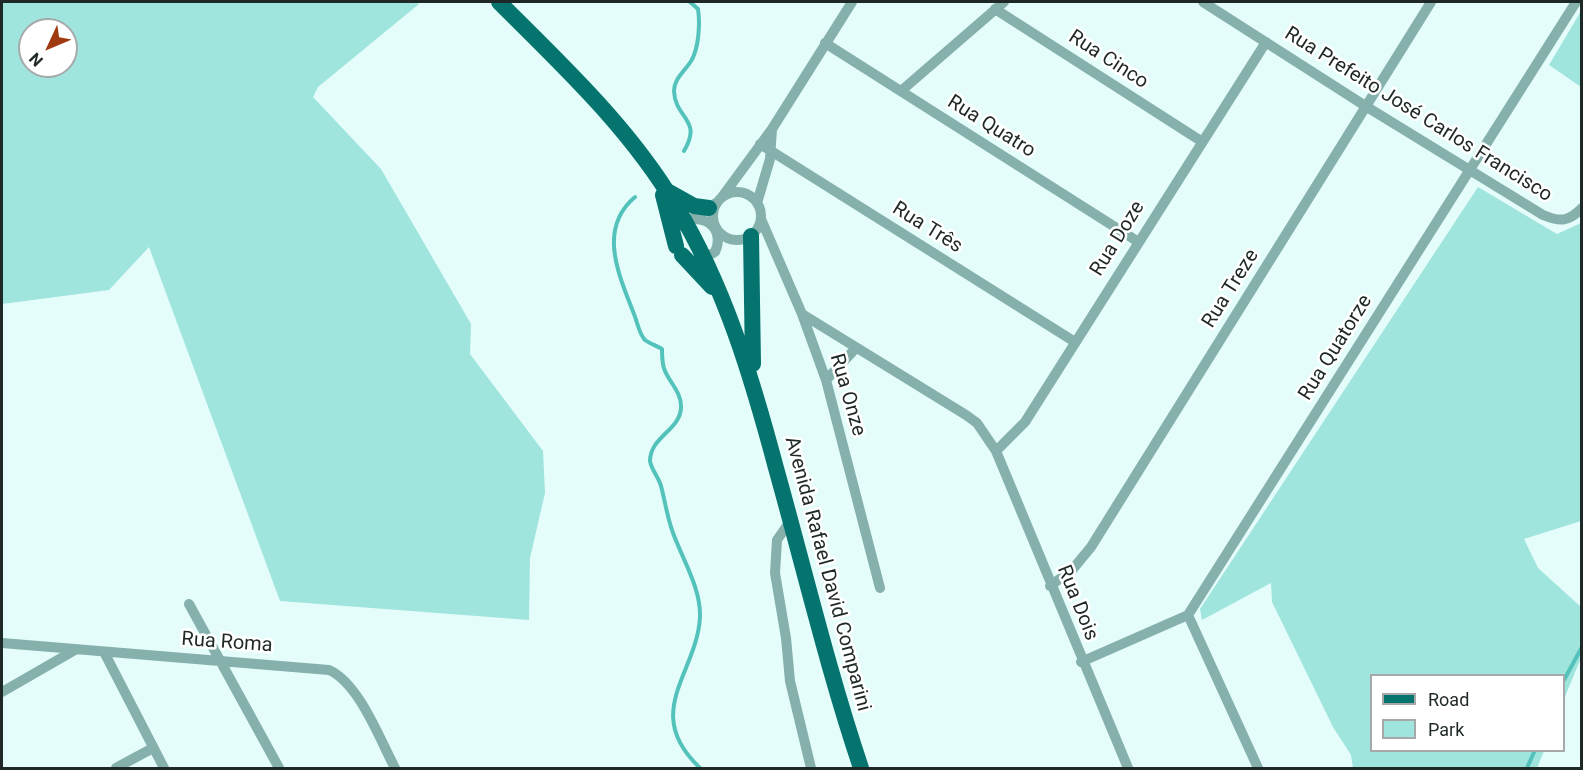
<!DOCTYPE html>
<meta charset="utf-8">
<style>
body{margin:0}
#map{position:relative;width:1583px;height:770px;overflow:hidden;background:#e4fdfa;font-family:Roboto,sans-serif}
canvas{display:block}
.frame{position:absolute;inset:0;border:3px solid #1e2827;pointer-events:none}
.legend{position:absolute;left:1370px;top:674px;width:195px;height:78px;box-sizing:border-box;background:#fff;border:2px solid #a5a9a9;margin:0;padding:8px 10px;list-style:none;font-size:18px;color:#1e2827}
.legend li{display:flex;align-items:center;gap:12px;height:30px}
.legend b{width:30px;border:2px solid #a5a9a9}
.north{position:absolute;left:18px;top:18px;width:60px;height:60px;box-sizing:border-box;background:#fff;border:2px solid #a5a9a9;border-radius:50%;rotate:226deg;font-size:16px;font-weight:700;line-height:24px;text-align:center;color:#1e2827}
.north::after{content:'';display:block;margin:auto;width:21px;height:27px;background:#9f3a10;clip-path:polygon(50% 0,100% 100%,50% 72%,0 100%)}
</style>
<div id="map">
<canvas width="1583" height="770"></canvas>
<div class="frame"></div>
<ul class="legend">
<li><b style="height:8px;background:#05746f"></b>Road</li>
<li><b style="height:16px;background:#a0e4de"></b>Park</li>
</ul>
<div class="north">N</div>
</div>
<script>
const g = document.querySelector('canvas').getContext('2d');
g.lineJoin = 'round';
function fill(path, color) { g.fillStyle = color; g.fill(path, 'evenodd'); }
function stroke(path, color, width, dash) { g.strokeStyle = color; g.lineWidth = width; g.lineCap = dash ? 'butt' : 'round'; g.setLineDash(dash || []); g.stroke(path); }
function drawText(font, color, halo, rows, align = 'center') {
  g.font = font + ' Roboto,sans-serif'; g.lineWidth = 5; g.setLineDash([]); g.textBaseline = 'middle'; g.strokeStyle = halo; g.fillStyle = color; for (const [text, x, y, turn = 0] of rows) {
    g.save(); g.translate(x, y); g.rotate((+turn || 0) * Math.PI / 180); g.textAlign = isNaN(turn) ? turn : align; if (halo) g.strokeText(text, 0, 0); g.fillText(text, 0, 0); g.restore();
  }
}
fill(new Path2D(`
 M 2,2 L 417,2 L 419,4 L 318,87 L 313,97 L 381,169 L 471,324 L 470,354 L 543,451 L 545,493 L 530,558 L 529,620 L 280,601 L 149,247 L 109,290 L 2,304 ZM 30,30 L 66,30 L 66,66 L 30,66 Z
 M 1581,11 L 1581,87 L 1549,65 Z
 M 1478,187 L 1557,234 L 1581,223 L 1581,521 L 1524,539 L 1538,568 L 1581,607 L 1581,658 L 1564,699 L 1564,676 L 1372,676 L 1372,750 L 1544,751 L 1537,768 L 1353,768 L 1351,755 L 1333,727 L 1272,602 L 1271,583 L 1202,620 L 1200,609 Z`), '#a0e4de');
stroke(new Path2D(`
 M 684,151 C 703,119 675,119 674,91 C 674,76 690,68 694,55 C 699,42 700,22 698,9 L 690,2
 M 635,197 C 597,229 619,275 634,314 C 637,321 639,334 645,340 C 649,343 657,346 662,349 C 662,356 662,365 665,371 C 670,383 682,393 681,408 C 680,430 650,437 650,461 C 651,469 659,478 661,486 C 665,501 667,516 672,530 C 681,557 701,587 700,617 C 697,674 641,712 700,768
 M 1564,680 L 1582,647
 M 1527,768 L 1535,750`), '#53c2bb', 4);
stroke(new Path2D(`
 M 1203,2 L 1367,107 L 1543,215 C 1560,222 1569,222 1582,208
 M 995,9 L 1201,141
 M 825,43 L 1137,241
 M 901,91 L 1004,2
 M 760,144 L 1075,342
 M713 216a24 24 0 1 1 48 0a24 24 0 1 1-48 0Z
 M 722,197 L 772,129 L 852,2
 M 757,203 L 770,159 L 772,129
 M 694,219 C 713,219 723,234 715,252 L 699,261
 M 761,219 L 802,314 L 826,380 L 880,588
 M 681,226 L 716,203
 M 802,314 L 966,415 L 977,423 L 996,451 L 1128,768
 M 826,380 L 856,348
 M 996,451 L 1025,422 L 1266,42
 M 791,520 L 777,540 L 775,573 L 786,638 L 790,681 L 811,768
 M 1050,586 L 1072,570 L 1091,547 L 1431,2
 M 189,604 L 279,768
 M 1188,615 L 1258,768
 M 2,643 L 329,670 C 359,683 380,740 395,768
 M 104,652 L 164,768
 M 1081,662 L 1188,615 L 1576,2
 M 2,692 L 75,650
 M 116,768 L 153,748`), '#86b0ac', 10);
stroke(new Path2D(`
 M 499,2 C 562,65 630,128 676,206 C 725,287 752,378 776,468 C 804,568 828,670 861,768
 M 669,192 L 694,206 L 709,208
 M 663,195 L 676,246
 M 751,236 L 753,364
 M 682,255 L 712,287`), '#05746f', 16);
drawText('20px', '#1e2827', '#fff', [
 ["Rua Cinco",1108,60,33],
 ["Rua Prefeito José Carlos Francisco",1418,115,32],
 ["Rua Quatro",991,127,32],
 ["Rua Três",927,228,32],
 ["Rua Doze",1118,239,-58],
 ["Rua Treze",1231,289,-58],
 ["Rua Quatorze",1336,348,-58],
 ["Rua Onze",847,395,74],
 ["Avenida Rafael David Comparini",827,574,75],
 ["Rua Dois",1077,603,68],
 ["Rua Roma",227,643,4]
]);
</script>
